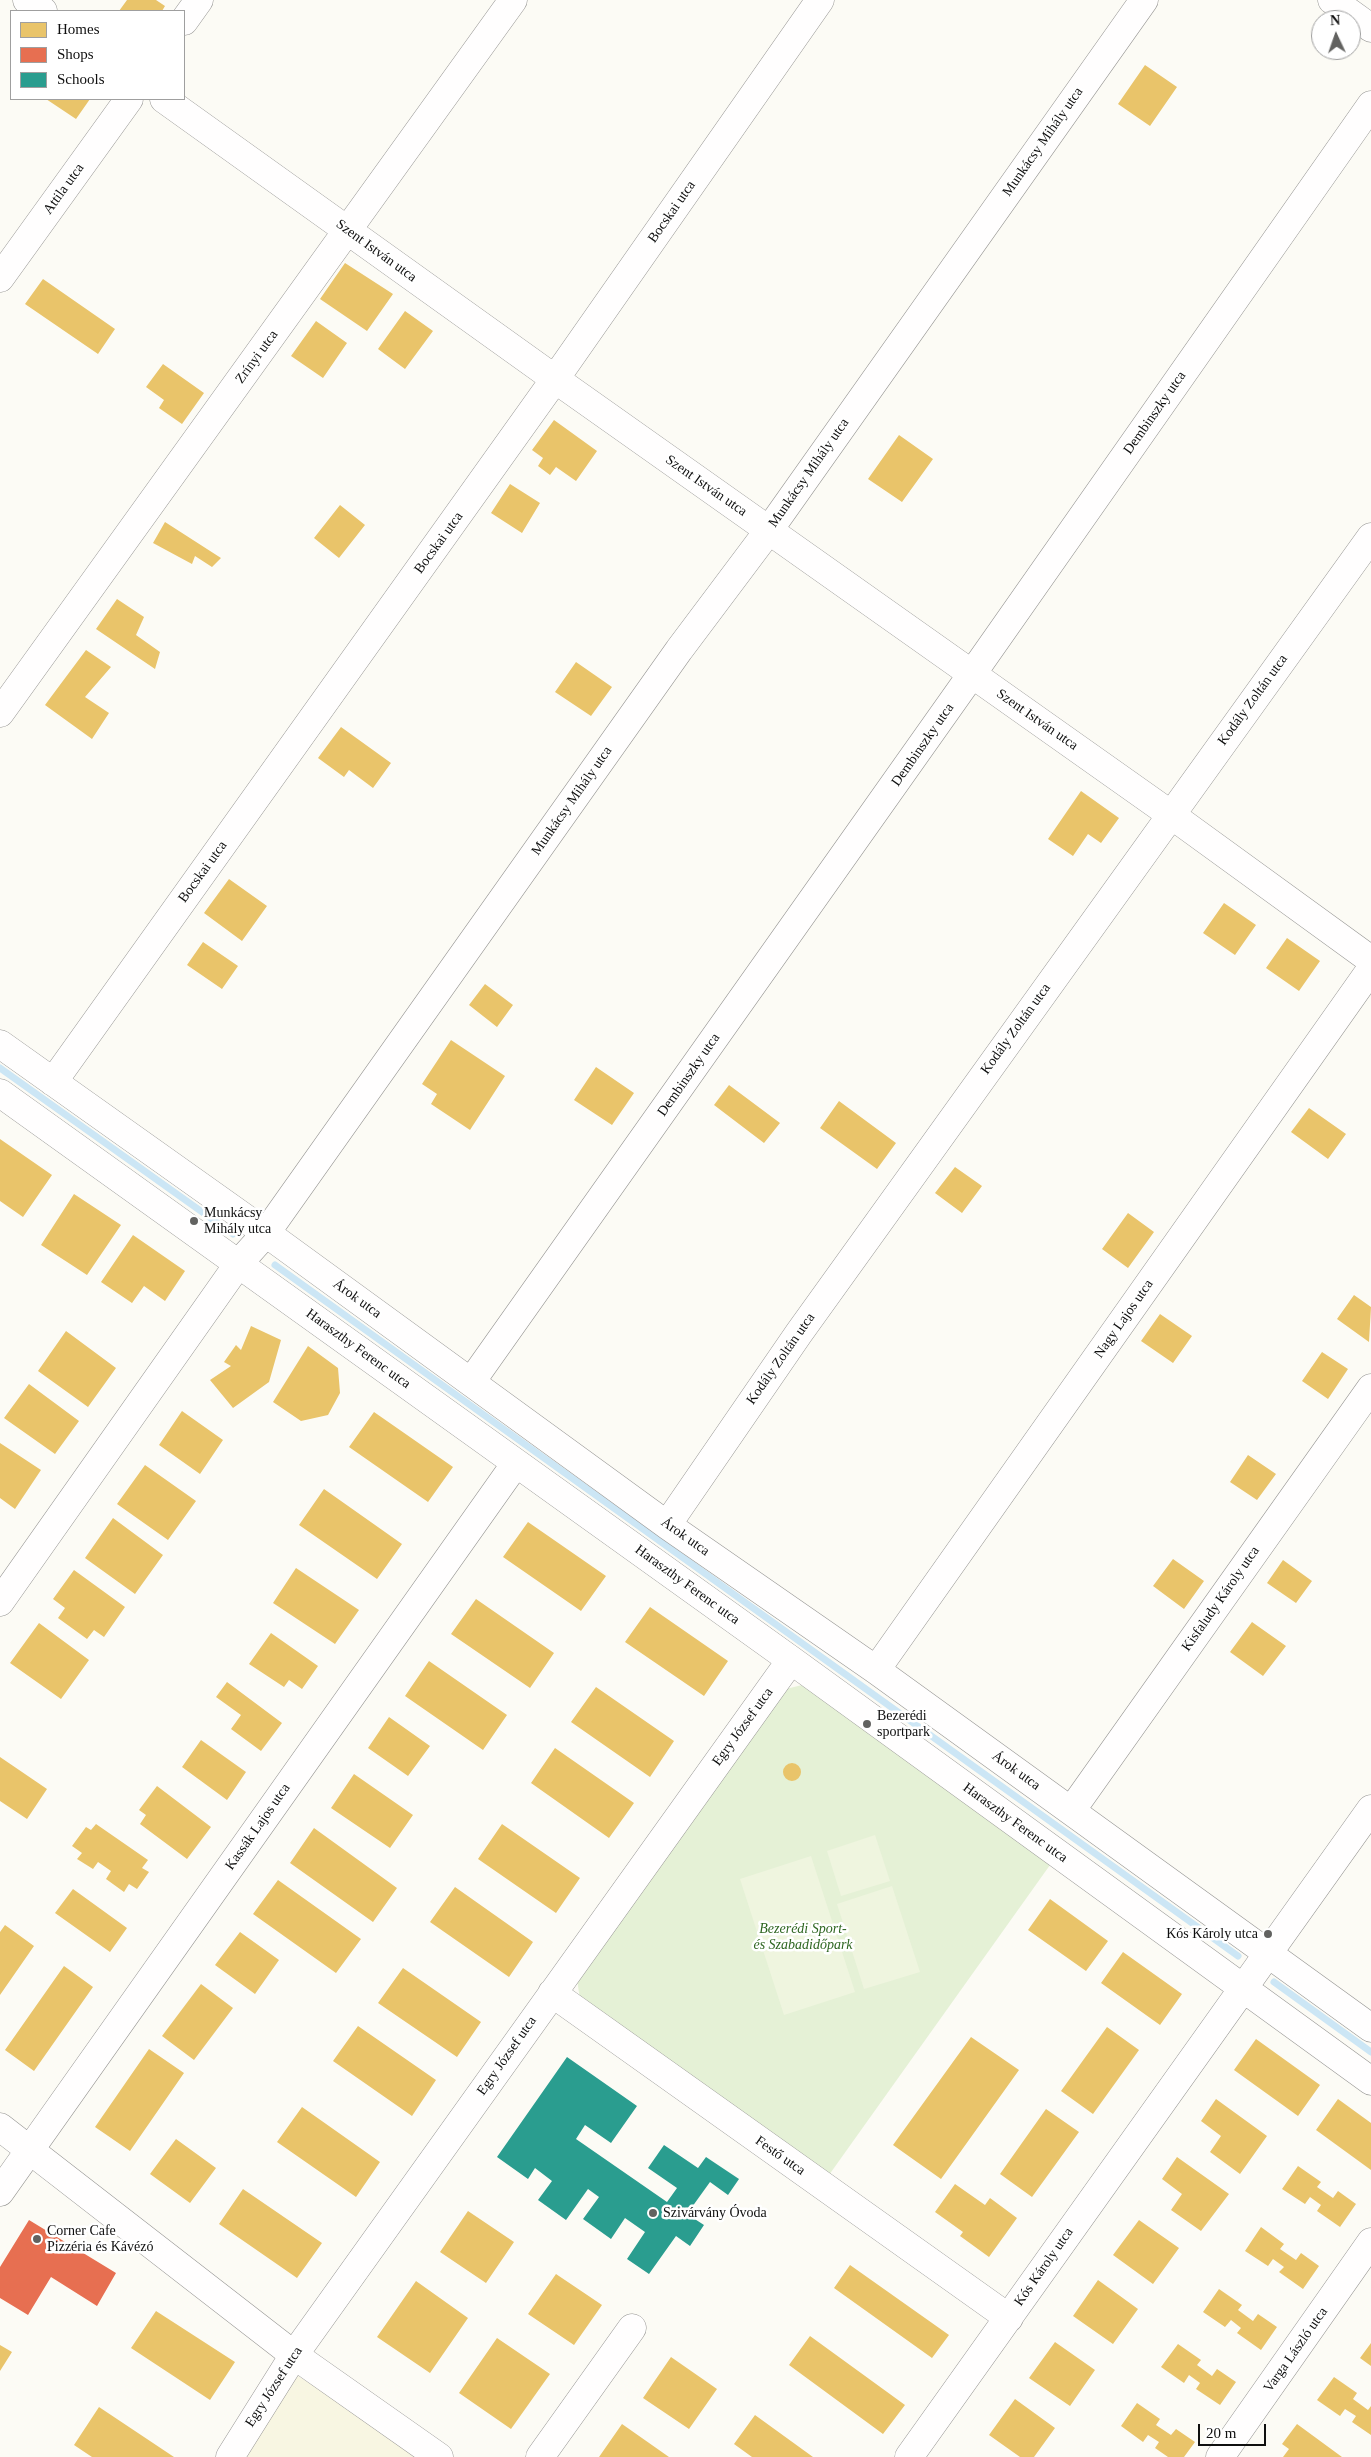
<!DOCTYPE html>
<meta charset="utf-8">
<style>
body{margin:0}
#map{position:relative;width:1371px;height:2457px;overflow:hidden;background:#fcfbf5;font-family:"Times New Roman",serif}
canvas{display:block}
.legend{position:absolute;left:10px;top:10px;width:175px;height:90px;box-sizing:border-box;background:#fff;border:1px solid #9f9f9f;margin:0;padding:6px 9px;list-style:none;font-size:15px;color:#0f0f0f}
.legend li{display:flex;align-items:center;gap:10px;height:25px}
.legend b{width:25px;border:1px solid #9f9f9f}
.north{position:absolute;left:1311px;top:10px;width:50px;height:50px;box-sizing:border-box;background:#fff;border:1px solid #9f9f9f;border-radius:50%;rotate:357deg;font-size:14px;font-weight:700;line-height:20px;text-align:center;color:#0f0f0f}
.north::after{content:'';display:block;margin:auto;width:18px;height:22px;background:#626260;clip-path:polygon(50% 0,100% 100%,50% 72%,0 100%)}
.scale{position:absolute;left:1198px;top:2424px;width:68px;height:22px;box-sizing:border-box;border:2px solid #0f0f0f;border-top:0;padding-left:6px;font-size:15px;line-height:18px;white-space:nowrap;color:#0f0f0f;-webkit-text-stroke:4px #fff;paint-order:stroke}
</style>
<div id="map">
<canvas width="1371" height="2457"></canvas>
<ul class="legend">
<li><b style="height:14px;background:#e9c46a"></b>Homes</li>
<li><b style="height:14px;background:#e76f51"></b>Shops</li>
<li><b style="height:14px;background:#2a9d8f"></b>Schools</li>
</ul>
<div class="north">N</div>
<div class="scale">20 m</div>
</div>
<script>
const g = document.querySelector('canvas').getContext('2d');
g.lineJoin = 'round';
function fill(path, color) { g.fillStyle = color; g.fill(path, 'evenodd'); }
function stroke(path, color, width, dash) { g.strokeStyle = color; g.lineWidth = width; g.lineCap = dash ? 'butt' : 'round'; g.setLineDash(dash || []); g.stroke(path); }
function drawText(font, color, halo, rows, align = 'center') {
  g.font = font + ' "Times New Roman",serif'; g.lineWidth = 5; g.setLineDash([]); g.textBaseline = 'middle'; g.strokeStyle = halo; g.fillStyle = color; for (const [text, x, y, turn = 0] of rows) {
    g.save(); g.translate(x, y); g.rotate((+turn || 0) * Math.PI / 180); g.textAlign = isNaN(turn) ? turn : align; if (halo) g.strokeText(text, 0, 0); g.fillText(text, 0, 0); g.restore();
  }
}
fill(new Path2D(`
 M 293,2373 L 430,2457 L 242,2457 Z`), '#f8f6e2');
fill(new Path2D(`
 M 806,1684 L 1055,1858 L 829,2175 L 580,2000 L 577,1979 L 782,1690 Z`), '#e5f1d6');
fill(new Path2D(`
 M 875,1835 L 890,1881 L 841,1896 L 827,1851 Z
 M 811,1856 L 855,1992 L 784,2015 L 740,1879 Z
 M 892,1886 L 920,1972 L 864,1989 L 837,1904 Z`), '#eff5df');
fill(new Path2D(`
 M 127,0 L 156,0 L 165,6 L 162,11 L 119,11 Z
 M 1145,65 L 1177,87 L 1150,126 L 1118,104 Z
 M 46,99 L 90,99 L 76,119 Z
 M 345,263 L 393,294 L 367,331 L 320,299 Z
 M 43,279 L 115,329 L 98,354 L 25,304 Z
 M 405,311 L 433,331 L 405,369 L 378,349 Z
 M 316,321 L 347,343 L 323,378 L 291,356 Z
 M 163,364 L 204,393 L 182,424 L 159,408 L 164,400 L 146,387 Z
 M 554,420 L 597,451 L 576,481 L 556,467 L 550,475 L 538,466 L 543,458 L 532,450 Z
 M 899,435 L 933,459 L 902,502 L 868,479 Z
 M 510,484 L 540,503 L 522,533 L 491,513 Z
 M 340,505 L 365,525 L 339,558 L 314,538 Z
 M 165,522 L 221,558 L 212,567 L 195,556 L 192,564 L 153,543 Z
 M 117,599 L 144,617 L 136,635 L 160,652 L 155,669 L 96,629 Z
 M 86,650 L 111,667 L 85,697 L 109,713 L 92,739 L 45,705 Z
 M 576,662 L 612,687 L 591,716 L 555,692 Z
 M 341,727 L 391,763 L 373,788 L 349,770 L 344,777 L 318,758 Z
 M 1081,791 L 1119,818 L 1101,843 L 1088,834 L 1073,856 L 1048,839 Z
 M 229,879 L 267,906 L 242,941 L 204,913 Z
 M 1224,903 L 1256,925 L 1235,955 L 1203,933 Z
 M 1287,938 L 1320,961 L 1299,991 L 1266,968 Z
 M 203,942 L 238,966 L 222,989 L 187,965 Z
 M 485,984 L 513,1005 L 497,1027 L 469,1005 Z
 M 451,1040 L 505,1076 L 470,1130 L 431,1104 L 437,1094 L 422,1084 Z
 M 596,1067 L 634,1093 L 612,1125 L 574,1100 Z
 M 729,1085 L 780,1123 L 764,1143 L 714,1105 Z
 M 839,1101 L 896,1143 L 877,1169 L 820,1128 Z
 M 1309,1108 L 1346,1134 L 1328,1159 L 1291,1132 Z
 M 0,1139 L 52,1175 L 23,1217 L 0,1201 Z
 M 955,1167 L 982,1186 L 962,1213 L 935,1193 Z
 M 74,1194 L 121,1225 L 87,1275 L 41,1245 Z
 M 1128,1213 L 1154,1232 L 1128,1268 L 1102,1249 Z
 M 133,1235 L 185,1271 L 165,1301 L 144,1286 L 132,1303 L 101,1282 Z
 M 1354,1295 L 1371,1307 L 1369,1342 L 1337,1319 Z
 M 1160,1314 L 1192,1336 L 1173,1363 L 1141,1341 Z
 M 251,1326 L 281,1340 L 269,1382 L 233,1408 L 210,1380 L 231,1366 L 224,1362 L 236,1345 L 241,1350 Z
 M 66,1331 L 116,1368 L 88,1407 L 38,1371 Z
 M 308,1346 L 338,1368 L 340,1393 L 328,1415 L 301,1421 L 273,1402 Z
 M 1322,1352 L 1348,1369 L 1328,1399 L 1302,1381 Z
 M 29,1384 L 79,1421 L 55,1454 L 4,1418 Z
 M 182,1411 L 223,1440 L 200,1474 L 159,1445 Z
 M 374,1412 L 453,1467 L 428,1502 L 349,1447 Z
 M 0,1443 L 41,1470 L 15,1509 L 0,1498 Z
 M 1248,1455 L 1276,1474 L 1257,1500 L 1230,1482 Z
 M 145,1465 L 196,1501 L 168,1540 L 117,1504 Z
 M 324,1489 L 402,1544 L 377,1579 L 299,1525 Z
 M 113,1518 L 163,1555 L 135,1594 L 85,1558 Z
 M 528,1522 L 606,1576 L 581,1611 L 503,1557 Z
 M 1173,1559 L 1204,1581 L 1184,1609 L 1153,1586 Z
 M 1283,1560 L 1312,1581 L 1296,1603 L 1267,1583 Z
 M 296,1568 L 359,1610 L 335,1644 L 273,1603 Z
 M 74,1570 L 125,1607 L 104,1637 L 94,1630 L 87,1639 L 58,1618 L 65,1608 L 53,1599 Z
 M 476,1599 L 554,1653 L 530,1688 L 451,1634 Z
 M 650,1607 L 728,1661 L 704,1696 L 625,1642 Z
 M 1252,1622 L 1286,1646 L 1263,1676 L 1230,1652 Z
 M 39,1623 L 89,1660 L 61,1699 L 10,1663 Z
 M 271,1633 L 318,1666 L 302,1689 L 289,1680 L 284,1687 L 249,1664 Z
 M 429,1661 L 507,1715 L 483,1750 L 405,1696 Z
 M 227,1682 L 282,1723 L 261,1751 L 231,1729 L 241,1715 L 216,1697 Z
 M 596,1687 L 674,1741 L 650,1777 L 571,1722 Z
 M 389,1717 L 430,1746 L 408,1776 L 368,1748 Z
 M 201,1740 L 246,1772 L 227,1800 L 182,1767 Z
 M 555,1748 L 634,1803 L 609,1838 L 531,1783 Z
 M 0,1757 L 47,1789 L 27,1819 L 0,1801 Z
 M783 1772a9 9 0 1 1 18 0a9 9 0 1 1-18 0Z
 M 354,1774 L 413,1815 L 390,1848 L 331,1808 Z
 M 157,1786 L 211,1827 L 187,1859 L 140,1824 L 146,1815 L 139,1810 Z
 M 96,1824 L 148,1860 L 142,1868 L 149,1872 L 137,1889 L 129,1884 L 124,1892 L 106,1879 L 111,1871 L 98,1862 L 93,1869 L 77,1859 L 82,1853 L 72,1846 L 86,1827 L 91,1830 Z
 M 502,1824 L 580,1878 L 556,1913 L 478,1859 Z
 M 314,1828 L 397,1888 L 373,1922 L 290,1863 Z
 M 278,1880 L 361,1939 L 336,1973 L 253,1914 Z
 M 455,1887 L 533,1942 L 509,1977 L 430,1922 Z
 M 73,1889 L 127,1928 L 110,1952 L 55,1913 Z
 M 1050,1899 L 1108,1941 L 1086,1971 L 1028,1930 Z
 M 5,1925 L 34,1946 L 0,1995 L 0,1932 Z
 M 240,1932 L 279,1960 L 255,1994 L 215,1965 Z
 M 1123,1952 L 1182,1994 L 1160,2025 L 1101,1983 Z
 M 64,1966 L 93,1987 L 34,2071 L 5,2050 Z
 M 403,1968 L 481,2022 L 457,2057 L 378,2003 Z
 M 201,1984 L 233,2008 L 194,2060 L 162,2036 Z
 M 358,2026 L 436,2080 L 412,2116 L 333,2061 Z
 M 1107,2027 L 1139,2050 L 1093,2114 L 1061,2091 Z
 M 971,2037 L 1019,2070 L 941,2179 L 893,2145 Z
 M 1256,2039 L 1320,2085 L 1298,2116 L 1234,2070 Z
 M 149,2049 L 184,2073 L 130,2151 L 95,2127 Z
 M 1216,2099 L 1267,2136 L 1240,2174 L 1210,2152 L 1221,2136 L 1201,2121 Z
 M 1338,2099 L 1371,2123 L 1371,2170 L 1316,2130 Z
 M 302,2107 L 380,2162 L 356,2197 L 277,2142 Z
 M 1046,2109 L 1079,2132 L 1032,2197 L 1000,2174 Z
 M 176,2139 L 216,2168 L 190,2203 L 150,2174 Z
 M 1177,2157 L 1229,2194 L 1201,2231 L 1171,2210 L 1182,2194 L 1162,2179 Z
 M 1298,2166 L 1321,2182 L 1317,2187 L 1333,2198 L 1338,2191 L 1356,2204 L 1340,2227 L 1317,2211 L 1321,2205 L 1310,2197 L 1305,2204 L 1282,2189 Z
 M 955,2184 L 985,2205 L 990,2198 L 1017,2218 L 989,2257 L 960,2236 L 963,2232 L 935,2212 Z
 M 243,2189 L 322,2243 L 297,2278 L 219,2224 Z
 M 468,2211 L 514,2242 L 486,2283 L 440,2252 Z
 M 1139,2220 L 1179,2248 L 1153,2284 L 1113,2255 Z
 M 1261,2227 L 1284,2244 L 1280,2249 L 1296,2260 L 1301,2253 L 1319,2266 L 1303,2289 L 1279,2272 L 1284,2267 L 1273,2259 L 1268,2266 L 1245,2251 Z
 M 850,2265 L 949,2335 L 932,2358 L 834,2288 Z
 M 556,2274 L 602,2305 L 574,2345 L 528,2314 Z
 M 1098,2280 L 1138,2309 L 1113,2344 L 1073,2316 Z
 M 416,2281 L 468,2318 L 430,2373 L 377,2337 Z
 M 1219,2289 L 1242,2305 L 1238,2310 L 1253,2321 L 1258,2314 L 1277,2327 L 1261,2350 L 1237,2333 L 1241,2328 L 1231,2320 L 1225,2327 L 1203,2312 Z
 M 156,2311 L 235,2362 L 210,2400 L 131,2348 Z
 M 810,2336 L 905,2405 L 883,2434 L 789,2365 Z
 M 497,2338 L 550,2374 L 511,2429 L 459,2393 Z
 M 1055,2342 L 1095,2370 L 1070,2406 L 1029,2378 Z
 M 1371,2343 L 1371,2366 L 1360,2358 Z
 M 1178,2344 L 1201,2360 L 1197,2365 L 1212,2376 L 1217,2369 L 1236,2382 L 1220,2405 L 1196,2389 L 1200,2383 L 1189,2375 L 1184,2383 L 1161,2367 Z
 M 0,2345 L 12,2352 L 0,2371 Z
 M 671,2357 L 717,2389 L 689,2429 L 643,2398 Z
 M 1334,2377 L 1357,2393 L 1353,2399 L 1368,2410 L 1371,2406 L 1371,2435 L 1352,2422 L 1356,2416 L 1345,2409 L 1340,2416 L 1317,2400 Z
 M 1015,2399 L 1055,2428 L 1034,2457 L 1020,2457 L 989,2435 Z
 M 1137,2403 L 1160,2419 L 1156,2425 L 1171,2435 L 1176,2429 L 1195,2442 L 1184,2457 L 1168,2457 L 1155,2448 L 1159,2442 L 1148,2435 L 1143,2442 L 1121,2426 Z
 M 99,2407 L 174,2457 L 92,2457 L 74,2445 Z
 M 755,2415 L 813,2457 L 752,2457 L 734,2444 Z
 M 622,2424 L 669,2457 L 599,2457 Z
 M 1297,2424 L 1342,2457 L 1283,2457 L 1289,2449 L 1282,2444 Z`), '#e9c46a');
fill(new Path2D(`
 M 29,2220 L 116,2273 L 97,2306 L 51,2277 L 28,2315 L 0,2298 L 0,2267 Z`), '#e76f51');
fill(new Path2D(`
 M 567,2057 L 637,2106 L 611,2143 L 585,2125 L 576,2139 L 667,2202 L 677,2188 L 648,2168 L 664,2145 L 698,2168 L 706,2157 L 739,2179 L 728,2195 L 710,2182 L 687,2214 L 704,2225 L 690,2246 L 676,2236 L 649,2274 L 627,2259 L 645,2232 L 625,2218 L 611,2239 L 583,2219 L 599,2197 L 588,2189 L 566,2220 L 538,2200 L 552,2181 L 535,2168 L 528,2179 L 497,2157 Z`), '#2a9d8f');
stroke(new Path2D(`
 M 0,1068 L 233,1234
 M 275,1265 L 1238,1956
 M 1274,1982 L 1371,2052`), '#cce6f5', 7);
const minor = new Path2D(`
 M 27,0 L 43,11
 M 1332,0 L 1371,28
 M 184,21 L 199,0
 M 164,99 L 555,379 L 1170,814 L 1371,960
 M 0,278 L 129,99
 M 0,713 L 513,0
 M 0,1044 L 266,1233 L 667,1525 L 876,1670 L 1371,2028
 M 53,1082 L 555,379 L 820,0
 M 0,1093 L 791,1660 L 1371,2081
 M 471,1382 L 972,674 L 1371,105
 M 667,1525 L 799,1333 L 1371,537
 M 0,1602 L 239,1263 L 266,1233 L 679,650 L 769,530 L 1144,0
 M 876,1670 L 1371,969
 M 1071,1811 L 1371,1388
 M 552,1993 L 1009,2318
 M 0,2127 L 294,2355 L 439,2457
 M 0,2192 L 516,1463
 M 230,2457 L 294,2355 L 791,1660
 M 540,2457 L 632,2328
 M 909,2457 L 1371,1809
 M 1220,2457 L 1371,2242`);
stroke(minor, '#969593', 29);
stroke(minor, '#fffefe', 28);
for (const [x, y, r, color] of [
 [194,1221,5,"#626260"],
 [867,1724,5,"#626260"],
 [1268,1934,5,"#626260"],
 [653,2213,5,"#626260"],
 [37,2239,5,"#626260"]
]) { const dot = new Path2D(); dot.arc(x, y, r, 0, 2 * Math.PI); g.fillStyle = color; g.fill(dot); stroke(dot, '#fff', 2); }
drawText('14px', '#0f0f0f', '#fff', [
 ["Munkácsy Mihály utca",1043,142,-55],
 ["Attila utca",64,189,-54],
 ["Bocskai utca",672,212,-55],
 ["Szent István utca",376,251,36],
 ["Zrínyi utca",257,357,-54],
 ["Dembinszky utca",1155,413,-55],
 ["Munkácsy Mihály utca",809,473,-55],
 ["Szent István utca",706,486,35],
 ["Bocskai utca",439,543,-54],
 ["Kodály Zoltán utca",1253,700,-54],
 ["Szent István utca",1037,720,35],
 ["Dembinszky utca",923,745,-55],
 ["Munkácsy Mihály utca",572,801,-55],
 ["Bocskai utca",203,872,-54],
 ["Kodály Zoltán utca",1016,1029,-54],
 ["Dembinszky utca",689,1075,-55],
 ["Árok utca",357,1299,36],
 ["Nagy Lajos utca",1124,1319,-55],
 ["Haraszthy Ferenc utca",358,1349,36],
 ["Kodály Zoltán utca",781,1359,-55],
 ["Árok utca",685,1537,35],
 ["Haraszthy Ferenc utca",687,1585,36],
 ["Kisfaludy Károly utca",1221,1599,-55],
 ["Egry József utca",743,1727,-54],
 ["Árok utca",1016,1771,36],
 ["Haraszthy Ferenc utca",1015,1823,36],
 ["Kassák Lajos utca",258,1827,-55],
 ["Egry József utca",507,2056,-55],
 ["Festő utca",780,2156,35],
 ["Kós Károly utca",1044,2267,-55],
 ["Varga László utca",1296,2350,-55],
 ["Egry József utca",274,2387,-57]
]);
drawText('14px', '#0f0f0f', '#fff', [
 ["Munkácsy",204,1213],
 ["Mihály utca",204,1229],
 ["Bezerédi",877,1716],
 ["sportpark",877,1732],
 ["Kós Károly utca",1258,1934,"right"],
 ["Szivárvány Óvoda",663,2213],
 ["Corner Cafe",47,2231],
 ["Pizzéria és Kávézó",47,2247]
], 'left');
drawText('italic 14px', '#2e6621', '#fff', [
 ["Bezerédi Sport-",803,1929],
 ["és Szabadidőpark",803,1945]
]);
</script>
